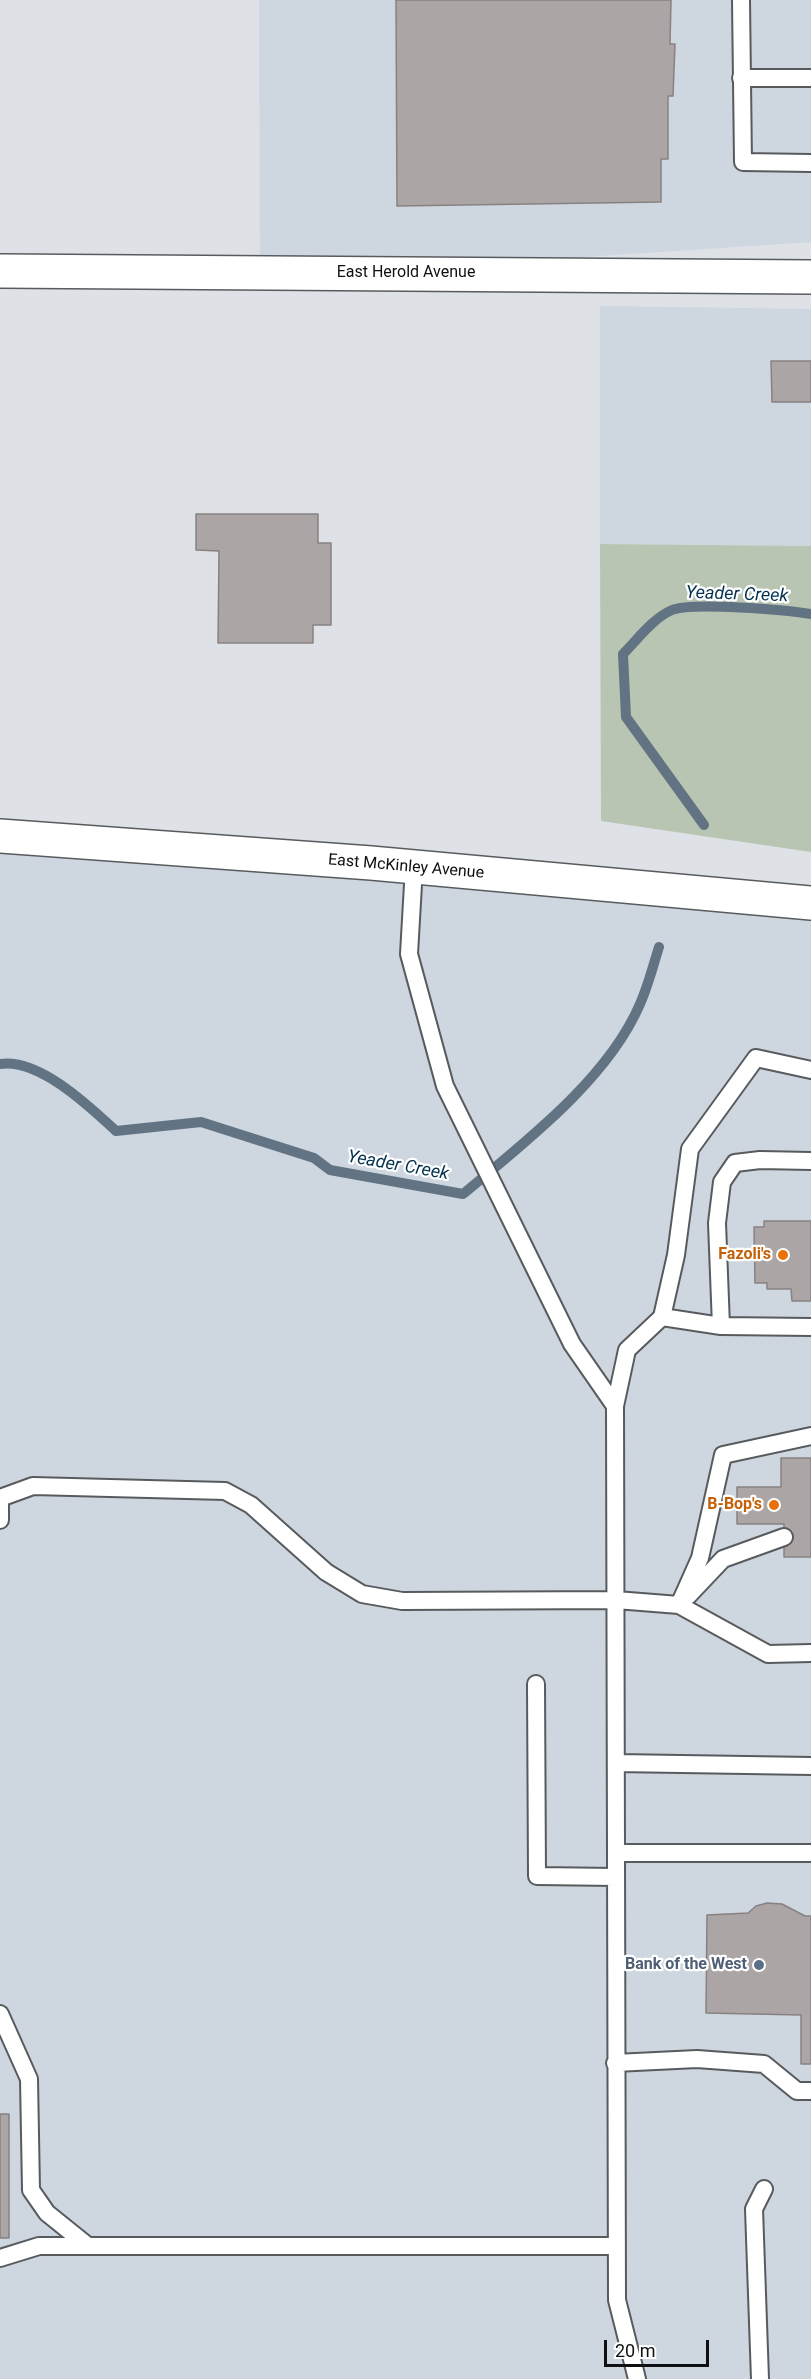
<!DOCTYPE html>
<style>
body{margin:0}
#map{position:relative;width:811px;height:2379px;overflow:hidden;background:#dee1e6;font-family:Roboto,sans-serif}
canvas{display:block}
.scale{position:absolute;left:604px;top:2340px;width:105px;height:27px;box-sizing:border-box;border:3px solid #0f1012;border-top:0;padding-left:8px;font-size:18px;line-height:21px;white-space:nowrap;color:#0f1012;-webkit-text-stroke:4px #fff;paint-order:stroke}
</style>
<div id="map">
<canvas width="811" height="2379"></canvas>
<div class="scale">20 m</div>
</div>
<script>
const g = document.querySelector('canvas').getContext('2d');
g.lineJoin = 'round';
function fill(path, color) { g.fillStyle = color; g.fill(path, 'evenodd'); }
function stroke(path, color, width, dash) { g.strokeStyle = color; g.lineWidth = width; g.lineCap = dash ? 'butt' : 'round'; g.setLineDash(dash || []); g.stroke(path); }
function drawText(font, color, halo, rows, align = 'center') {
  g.font = font + ' Roboto,sans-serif'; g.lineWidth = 4.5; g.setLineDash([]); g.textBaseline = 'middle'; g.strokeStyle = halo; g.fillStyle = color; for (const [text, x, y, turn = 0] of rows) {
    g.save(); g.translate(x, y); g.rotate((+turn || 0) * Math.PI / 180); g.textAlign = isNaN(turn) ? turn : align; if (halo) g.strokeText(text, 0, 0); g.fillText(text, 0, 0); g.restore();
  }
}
fill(new Path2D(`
 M 259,0 L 811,0 L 811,242 L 358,272 L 260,272 Z
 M 600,306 L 811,309 L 811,546 L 600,544 Z
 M 0,836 L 811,903 L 811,2379 L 0,2379 Z`), '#ced6e0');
fill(new Path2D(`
 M 600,544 L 811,546 L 811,852 L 601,821 Z`), '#b9c5b3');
stroke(new Path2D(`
 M 704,825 L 626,717 L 623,654 C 637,640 653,618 672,610 C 692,602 786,610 811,614
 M 0,1064 C 39,1058 89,1106 116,1131 L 201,1122 L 314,1158 L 330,1170 L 463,1194 C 524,1143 608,1079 640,1004 C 648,986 653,966 659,947`), '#627483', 10);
const building = new Path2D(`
 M 396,0 L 671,0 L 670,44 L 675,44 L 673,96 L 668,96 L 668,159 L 661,159 L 661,202 L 397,206 Z
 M 771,361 L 811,361 L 811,402 L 772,402 Z
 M 196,514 L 318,514 L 318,543 L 331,543 L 331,625 L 313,625 L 313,643 L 218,643 L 219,551 L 196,550 Z
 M 764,1221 L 811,1221 L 811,1301 L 792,1301 L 791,1289 L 767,1289 L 767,1283 L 755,1283 L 754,1227 L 764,1227 Z
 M 781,1458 L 811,1458 L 811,1557 L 784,1557 L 784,1524 L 737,1524 L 737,1487 L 781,1487 Z
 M 767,1903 L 782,1904 L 805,1916 L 811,1916 L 811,2064 L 801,2064 L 801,2015 L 706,2013 L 707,1915 L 748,1913 L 756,1906 Z
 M 0,2114 L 9,2114 L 9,2238 L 0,2238 Z`);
fill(building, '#aca5a5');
stroke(building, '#878281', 1.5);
const lane = new Path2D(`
 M 741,0 L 743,162 L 811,163
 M 741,78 L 811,78
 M 414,867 L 409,954 L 445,1086 L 572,1344 L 615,1406
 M 662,1317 L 721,1326 L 811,1327
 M 721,1326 L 717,1223 L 722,1182 L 735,1163 L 760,1160 L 811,1161
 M 0,1520 L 0,1498 L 33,1486 L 225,1491 L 251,1505 L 326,1572 L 362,1594 L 402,1601 L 616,1600 L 679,1605 L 768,1654 L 811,1653
 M 688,1596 L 723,1559 L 784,1537
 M 679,1605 L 700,1558 L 723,1455 L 811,1436
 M 536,1684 L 537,1876 L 616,1877
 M 616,1763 L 811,1766
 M 616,1853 L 811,1853
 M 0,2014 L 29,2079 L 31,2190 L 47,2213 L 88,2246
 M 615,2063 L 697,2059 L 764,2064 L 797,2091 L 811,2091
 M 0,2258 L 39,2246 L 617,2246
 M 637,2379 L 617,2300 L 615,1406 L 627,1350 L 662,1317 L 676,1255 L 690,1149 L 756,1058 L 811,1070
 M 760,2379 L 754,2209 L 764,2189`);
const street = new Path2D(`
 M 0,271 L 811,277`);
const secondary = new Path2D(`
 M 0,836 L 371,863 L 811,903`);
stroke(lane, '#585b5e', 20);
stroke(street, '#585b5e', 36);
stroke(secondary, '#585b5e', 36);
stroke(lane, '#fff', 16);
stroke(street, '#fff', 33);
stroke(secondary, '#fff', 33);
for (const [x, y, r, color] of [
 [783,1255,6,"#e8710a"],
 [774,1505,6,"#e8710a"],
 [759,1965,6,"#5c6f8a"]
]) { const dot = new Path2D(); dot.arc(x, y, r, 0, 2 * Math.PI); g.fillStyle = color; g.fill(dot); stroke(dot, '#fff', 2); }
drawText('16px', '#0f1012', '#fff', [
 ["East Herold Avenue",406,273],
 ["East McKinley Avenue",406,867,5]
]);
drawText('bold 16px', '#c56008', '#fff', [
 ["Fazoli's",771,1255],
 ["B-Bop's",762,1505]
], 'right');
drawText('bold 16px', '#4e5e75', '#fff', [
 ["Bank of the West",747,1965]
], 'right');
drawText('italic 18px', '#04324f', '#fff', [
 ["Yeader Creek",737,595,2],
 ["Yeader Creek",398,1166,10]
]);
</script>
